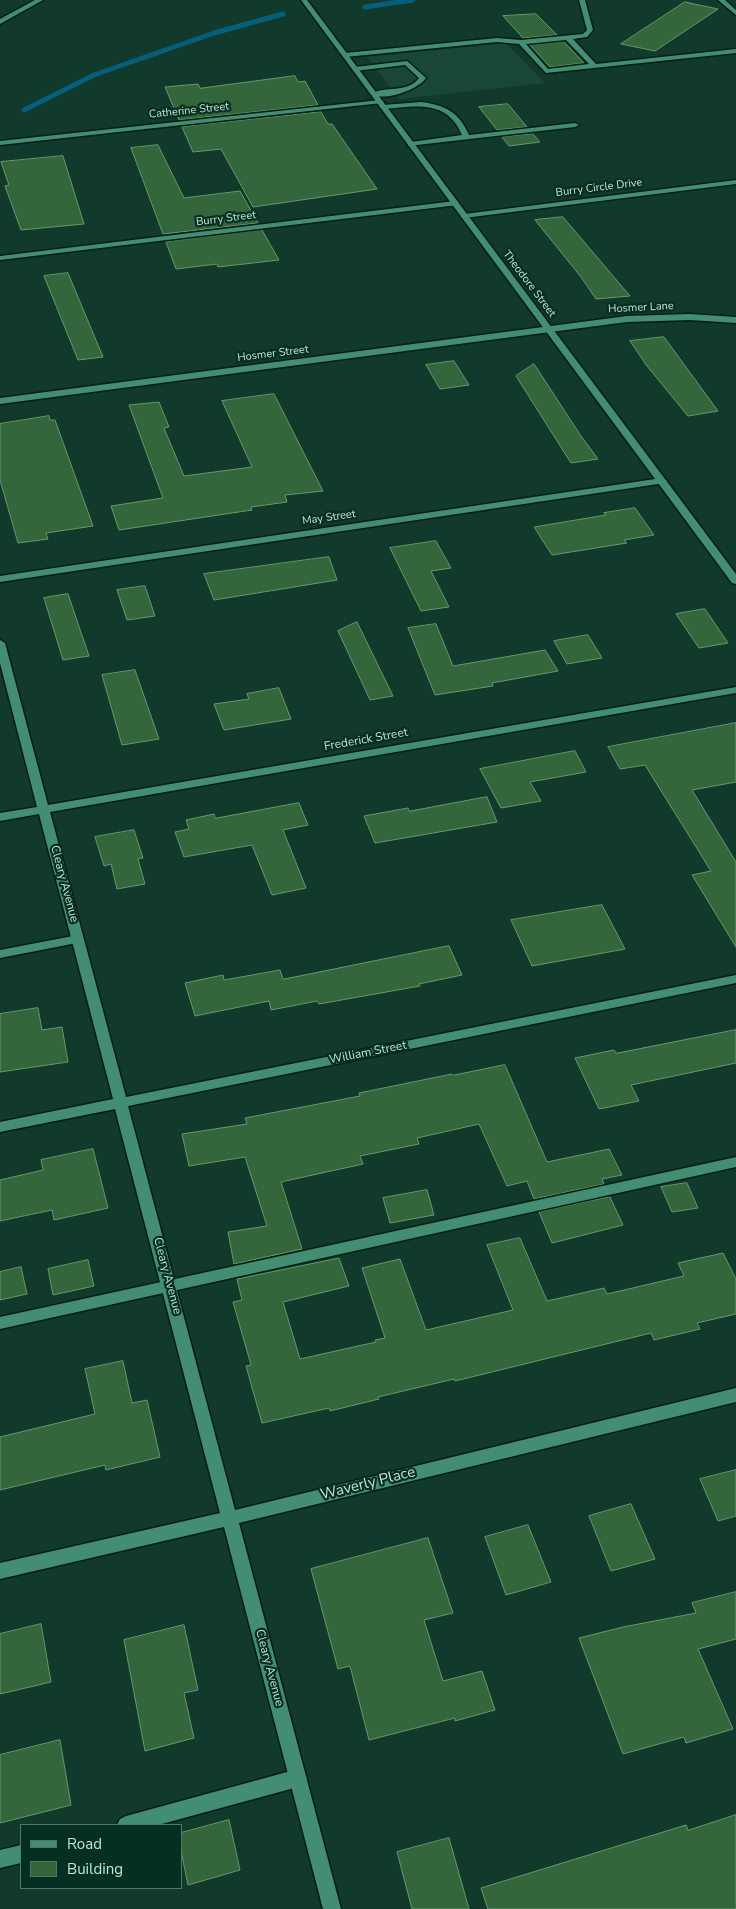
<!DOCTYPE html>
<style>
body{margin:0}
#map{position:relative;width:736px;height:1909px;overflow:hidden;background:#11392c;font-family:"Nunito Sans",sans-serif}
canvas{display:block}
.legend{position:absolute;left:20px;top:1824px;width:162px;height:65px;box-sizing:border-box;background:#052f22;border:1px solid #50776a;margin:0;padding:6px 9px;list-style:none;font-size:15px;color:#c1e4d5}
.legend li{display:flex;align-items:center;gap:10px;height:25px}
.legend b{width:25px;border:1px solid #50776a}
</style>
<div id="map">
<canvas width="736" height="1909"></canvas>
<ul class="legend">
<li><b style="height:6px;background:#438d73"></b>Road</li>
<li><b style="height:14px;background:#34663c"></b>Building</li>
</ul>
</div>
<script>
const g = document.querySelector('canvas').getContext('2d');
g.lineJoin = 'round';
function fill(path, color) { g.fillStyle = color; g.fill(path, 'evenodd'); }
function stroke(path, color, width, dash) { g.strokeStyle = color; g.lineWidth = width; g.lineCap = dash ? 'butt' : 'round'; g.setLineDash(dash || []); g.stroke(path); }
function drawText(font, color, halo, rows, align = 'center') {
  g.font = font + ' "Nunito Sans",sans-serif'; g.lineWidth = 4.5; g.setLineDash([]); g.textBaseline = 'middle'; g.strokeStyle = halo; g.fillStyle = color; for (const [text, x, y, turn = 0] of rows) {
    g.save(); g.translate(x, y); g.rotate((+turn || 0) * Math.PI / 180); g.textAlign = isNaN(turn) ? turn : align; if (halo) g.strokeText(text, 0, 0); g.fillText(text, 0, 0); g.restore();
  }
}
fill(new Path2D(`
 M 506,43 L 545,83 L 399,99 L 367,57 Z`), '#184637');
stroke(new Path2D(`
 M 365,7 L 413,0
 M 24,110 L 94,75 L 214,33 L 283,14`), '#055e7a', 5);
const building = new Path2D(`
 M 685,2 L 718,9 L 655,51 L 621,44 Z
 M 536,14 L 557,35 L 523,38 L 503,16 Z
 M 564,42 L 584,63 L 550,67 L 530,45 Z
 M 295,76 L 298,82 L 305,81 L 318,105 L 179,120 L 165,87 L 198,84 L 200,88 Z
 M 508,104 L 527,127 L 497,130 L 479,107 Z
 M 321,112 L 328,124 L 332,124 L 377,189 L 253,207 L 221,149 L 193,152 L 182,127 Z
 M 533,134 L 540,142 L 509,146 L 502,137 Z
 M 158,145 L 184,198 L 240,191 L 258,223 L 163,234 L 131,148 Z
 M 63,156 L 84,224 L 21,230 L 5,186 L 9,185 L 1,162 Z
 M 563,217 L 630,296 L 596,299 L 581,277 L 535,220 Z
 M 262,230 L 279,260 L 218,267 L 217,264 L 176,269 L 166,242 Z
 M 68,273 L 103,357 L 78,360 L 44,276 Z
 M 664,337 L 718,411 L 688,416 L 647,366 L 630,341 Z
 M 454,361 L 469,385 L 440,389 L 426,365 Z
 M 534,364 L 581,436 L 598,459 L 571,463 L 516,376 Z
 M 274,394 L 323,491 L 285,495 L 287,502 L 251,507 L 252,510 L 119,530 L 111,506 L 163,498 L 129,405 L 159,402 L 169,427 L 164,428 L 184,476 L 252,467 L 222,401 Z
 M 49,416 L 50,420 L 55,420 L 93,526 L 46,533 L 48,539 L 18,543 L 0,480 L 0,424 Z
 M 635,508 L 654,535 L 624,540 L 627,543 L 552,555 L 534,527 L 606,515 L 604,513 Z
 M 436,541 L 451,568 L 431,571 L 449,607 L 421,611 L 390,548 Z
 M 329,557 L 337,580 L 214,600 L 204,574 Z
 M 145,586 L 155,616 L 127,620 L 117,590 Z
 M 68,594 L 89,656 L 63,660 L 44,598 Z
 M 705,609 L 728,643 L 699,648 L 676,614 Z
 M 357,622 L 393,696 L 370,700 L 338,631 Z
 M 436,624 L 453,666 L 545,650 L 558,671 L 492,683 L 493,686 L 435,695 L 408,628 Z
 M 588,635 L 602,658 L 567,664 L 554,641 Z
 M 135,670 L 159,739 L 122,745 L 102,675 Z
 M 279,688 L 291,719 L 224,730 L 214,704 L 249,699 L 247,694 Z
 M 736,723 L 736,782 L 692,790 L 736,862 L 736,947 L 692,875 L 711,871 L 645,765 L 620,769 L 608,747 Z
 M 575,751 L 586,772 L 530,782 L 541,801 L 501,808 L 480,769 Z
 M 487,797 L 497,822 L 375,843 L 364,816 L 408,808 L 409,811 Z
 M 299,803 L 308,825 L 283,830 L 306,888 L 272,895 L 252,845 L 184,857 L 175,832 L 189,829 L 186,820 L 214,814 L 215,818 Z
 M 134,830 L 143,858 L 138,859 L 145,884 L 117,889 L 111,864 L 104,866 L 95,837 Z
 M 602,905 L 625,949 L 532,966 L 511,920 Z
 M 449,946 L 462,975 L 419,984 L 420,986 L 319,1004 L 317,1001 L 271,1010 L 269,1001 L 195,1016 L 185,983 L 223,975 L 224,980 L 280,970 L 283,979 Z
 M 38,1008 L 42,1030 L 62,1027 L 68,1062 L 0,1072 L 0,1014 Z
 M 736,1030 L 736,1063 L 631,1085 L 639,1101 L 599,1109 L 575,1058 L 614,1050 L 616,1053 Z
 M 505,1065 L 547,1162 L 609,1149 L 622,1175 L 602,1179 L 604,1184 L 534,1199 L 527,1181 L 507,1186 L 479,1124 L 417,1138 L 419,1144 L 360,1156 L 363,1164 L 281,1182 L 302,1249 L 234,1264 L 228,1232 L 267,1226 L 245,1157 L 189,1166 L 182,1134 L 247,1124 L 245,1118 L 360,1096 L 359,1093 L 452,1074 L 453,1075 Z
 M 93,1149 L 108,1208 L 54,1220 L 52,1210 L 0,1221 L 0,1180 L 43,1170 L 41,1160 Z
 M 687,1183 L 698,1208 L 672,1212 L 661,1187 Z
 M 427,1190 L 434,1215 L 390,1223 L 383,1198 Z
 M 610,1197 L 623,1225 L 552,1243 L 539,1212 Z
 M 520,1238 L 547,1301 L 604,1288 L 607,1294 L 684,1276 L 678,1263 L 723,1253 L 736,1279 L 736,1314 L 697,1323 L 700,1329 L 654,1340 L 651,1333 L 455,1381 L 454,1379 L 378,1397 L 379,1399 L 330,1411 L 329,1408 L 262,1423 L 246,1366 L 251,1365 L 233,1302 L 242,1300 L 237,1279 L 339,1258 L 349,1286 L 283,1302 L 300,1359 L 376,1342 L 375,1340 L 385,1338 L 362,1268 L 400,1259 L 426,1330 L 513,1310 L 487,1245 Z
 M 88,1260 L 94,1286 L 53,1295 L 48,1269 Z
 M 21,1267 L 27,1294 L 0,1300 L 0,1272 Z
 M 123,1361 L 132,1403 L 147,1400 L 160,1457 L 106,1470 L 105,1465 L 0,1490 L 0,1437 L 95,1414 L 85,1369 Z
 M 736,1470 L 736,1516 L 718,1521 L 700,1479 Z
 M 631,1504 L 655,1559 L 611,1571 L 589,1516 Z
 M 528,1525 L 551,1582 L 506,1595 L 485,1537 Z
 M 428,1538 L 453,1613 L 424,1620 L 443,1681 L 482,1671 L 495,1710 L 455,1721 L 455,1718 L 369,1740 L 350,1666 L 338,1669 L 311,1569 Z
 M 736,1592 L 736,1639 L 698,1649 L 733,1729 L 686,1743 L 684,1737 L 623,1754 L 579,1638 L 623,1627 L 696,1613 L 692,1603 Z
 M 41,1624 L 51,1682 L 0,1694 L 0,1634 Z
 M 184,1625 L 198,1690 L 184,1693 L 194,1738 L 145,1751 L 124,1640 Z
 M 60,1740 L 71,1805 L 0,1823 L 0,1755 Z
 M 736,1815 L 736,1909 L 488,1909 L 481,1888 L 686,1825 L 688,1830 Z
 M 229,1820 L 240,1870 L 188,1885 L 181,1851 L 181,1833 Z
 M 449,1838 L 469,1909 L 412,1909 L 397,1852 Z`);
fill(building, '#34663c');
stroke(building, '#66996d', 1);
const service = new Path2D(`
 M 579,0 L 585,0 L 593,30 L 587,37 L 573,39 L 596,64 L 736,49 L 736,53 L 546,73 L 519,44 L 497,42 L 345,57 L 342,55 L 345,53 L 497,38 L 521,40 L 583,34 L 587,30 ZM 566,40 L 589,64 L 548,69 L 526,44 Z
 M 718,0 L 725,0 L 736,10 L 736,15 Z
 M 407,61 L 426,78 C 418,90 383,102 371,94 C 385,85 407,94 419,78 L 405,65 L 355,71 L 352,69 L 355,67 Z
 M 421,102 C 445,105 459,112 469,135 L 575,123 L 579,125 L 575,127 L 408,146 L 408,142 L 411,142 L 462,135 C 447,99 416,106 383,109 L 379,107 L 383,105 Z
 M 78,935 L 84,939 L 82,942 L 0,958 L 0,950 Z
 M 736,1157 L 736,1167 L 0,1329 L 0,1317 Z
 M 298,1769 L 304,1772 L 307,1778 L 304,1784 L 298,1787 L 158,1825 L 117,1825 L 120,1819 L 126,1816 Z
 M 21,1845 L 21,1863 L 0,1868 L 0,1850 Z`);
const minor = new Path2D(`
 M 35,0 L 43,0 L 0,24 L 0,19 Z
 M 380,100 L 384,102 L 382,103 L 0,145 L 0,141 Z
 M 736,180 L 736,184 L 464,218 L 460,216 L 464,214 Z
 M 455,201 L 458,201 L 458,205 L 0,260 L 0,256 Z
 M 690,314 L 736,317 L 736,323 L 690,320 L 627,322 L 0,404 L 0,398 L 627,316 Z
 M 662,478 L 667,481 L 665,483 L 0,582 L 0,576 Z
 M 0,640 L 5,643 L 48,805 L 736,687 L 736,693 L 50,812 L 126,1097 L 736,975 L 736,983 L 128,1106 L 235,1510 L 736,1388 L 736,1402 L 239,1523 L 341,1909 L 323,1909 L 224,1527 L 0,1579 L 0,1563 L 220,1513 L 115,1109 L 0,1132 L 0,1122 L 113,1099 L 39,814 L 0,821 L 0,813 L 37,807 L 0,663 Z`);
const secondary = new Path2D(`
 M 301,0 L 307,0 L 736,574 L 736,584 L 732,583 Z`);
stroke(service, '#061e16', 3);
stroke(minor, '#061e16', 3);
stroke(secondary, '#061e16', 3);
fill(service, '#438d73');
fill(minor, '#438d73');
fill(secondary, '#438d73');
drawText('11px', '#c1e4d5', '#052f22', [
 ["Catherine Street",189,111,-6],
 ["Burry Circle Drive",599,188,-7],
 ["Burry Street",226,219,-7],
 ["Theodore Street",529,284,53],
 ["Hosmer Lane",641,308,-3],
 ["Hosmer Street",273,354,-7],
 ["May Street",329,518,-8]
]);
drawText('12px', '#c1e4d5', '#052f22', [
 ["Frederick Street",366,740,-10],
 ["Cleary Avenue",64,884,75],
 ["William Street",368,1053,-11],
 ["Cleary Avenue",167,1276,75],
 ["Cleary Avenue",269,1668,75]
]);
drawText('15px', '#c1e4d5', '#052f22', [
 ["Waverly Place",368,1484,-14]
]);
</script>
